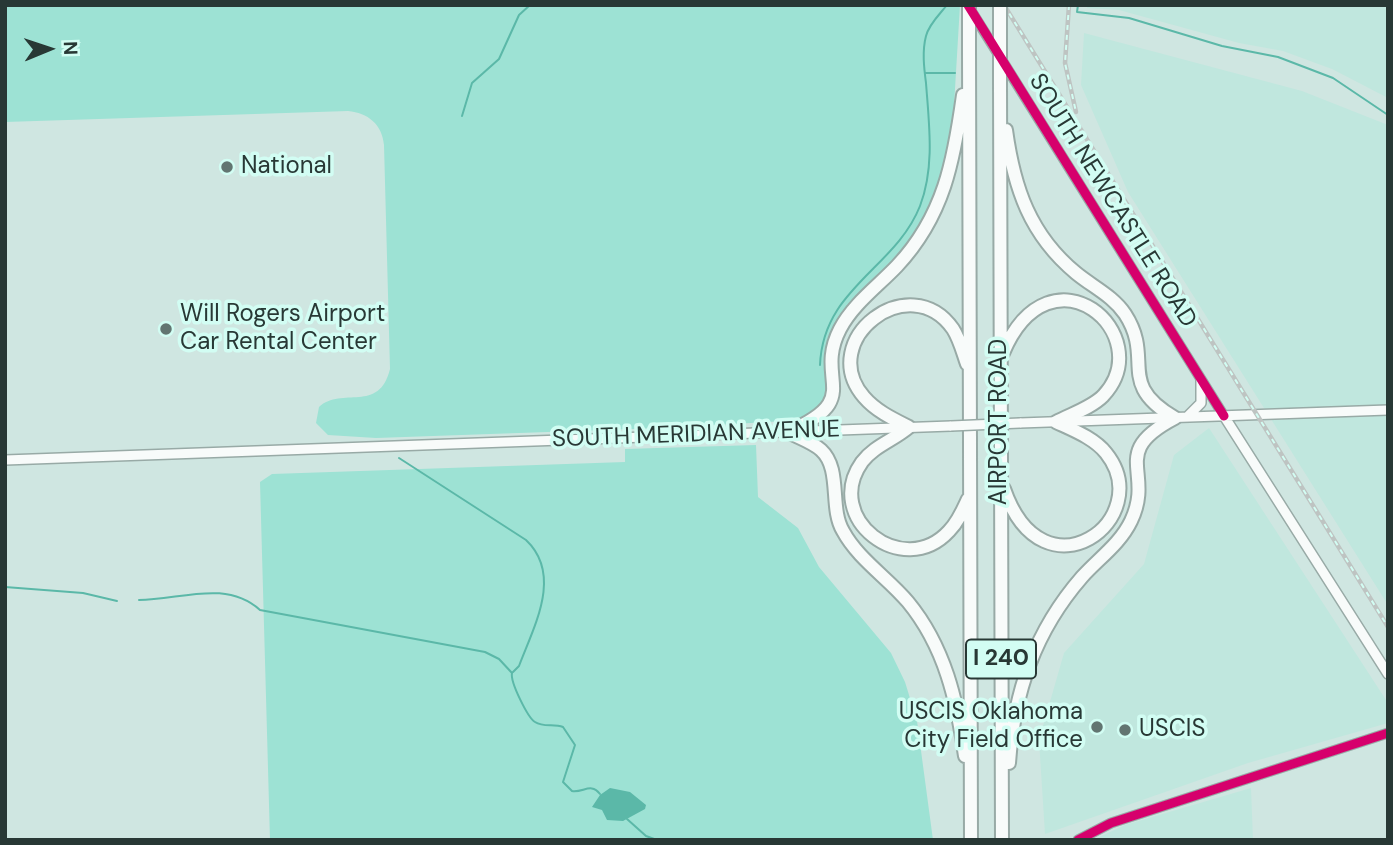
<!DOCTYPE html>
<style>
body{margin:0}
#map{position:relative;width:1393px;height:845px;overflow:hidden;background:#cfe6e1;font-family:"DM Sans",sans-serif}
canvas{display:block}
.frame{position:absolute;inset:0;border:7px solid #283835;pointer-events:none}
.north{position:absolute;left:14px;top:14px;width:70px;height:70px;-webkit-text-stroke:5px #d2fdf3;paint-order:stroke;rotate:88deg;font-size:19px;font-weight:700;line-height:28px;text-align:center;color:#283835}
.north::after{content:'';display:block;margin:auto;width:24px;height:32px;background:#283835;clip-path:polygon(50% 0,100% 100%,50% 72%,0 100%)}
</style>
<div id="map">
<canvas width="1393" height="845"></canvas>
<div class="frame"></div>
<div class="north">N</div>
</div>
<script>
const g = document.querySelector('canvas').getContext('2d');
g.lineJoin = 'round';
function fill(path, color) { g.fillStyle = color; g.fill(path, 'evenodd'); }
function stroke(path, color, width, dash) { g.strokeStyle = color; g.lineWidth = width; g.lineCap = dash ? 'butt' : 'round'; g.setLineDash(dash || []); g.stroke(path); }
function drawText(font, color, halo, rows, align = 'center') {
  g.font = font + ' "DM Sans",sans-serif'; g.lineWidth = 7; g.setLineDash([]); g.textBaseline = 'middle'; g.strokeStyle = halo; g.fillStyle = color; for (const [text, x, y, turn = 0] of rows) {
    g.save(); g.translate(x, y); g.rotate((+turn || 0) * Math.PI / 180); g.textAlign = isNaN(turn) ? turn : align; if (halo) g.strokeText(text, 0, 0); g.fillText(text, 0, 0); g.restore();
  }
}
fill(new Path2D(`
 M 1088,5 L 1388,5 L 1388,98 L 1332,69 L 1283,51 L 1239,43 L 1119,10 L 1087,8 Z
 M 1084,33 L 1302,91 L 1388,125 L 1388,605 L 1128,192 L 1081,85 Z
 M 1209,428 L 1388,703 L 1388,723 L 1248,763 L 1045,834 L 1039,740 L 1064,653 L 1144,564 L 1174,455 Z
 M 1251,788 L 1253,840 L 1093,840 L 1125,825 Z`), '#c0e7de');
fill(new Path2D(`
 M 5,5 L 960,5 L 951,156 L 918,234 L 844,316 L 828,399 L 804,420 L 662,428 L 376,438 L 328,435 L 316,423 L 319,407 C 342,386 379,414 390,369 L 384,145 C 382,124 368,113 348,111 L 5,122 Z
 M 756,445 L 758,497 L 798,528 L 819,567 L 891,653 L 905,682 L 917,721 L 933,840 L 270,840 L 260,482 L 272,474 L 625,462 L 625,449 Z`), '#9de2d4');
fill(new Path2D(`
 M 610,788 L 630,792 L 646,805 L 645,809 L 623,821 L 607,820 L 602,810 L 592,807 L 600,795 Z`), '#5bb8a8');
stroke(new Path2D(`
 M 1078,5 L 1077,12 L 1129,18 L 1222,46 L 1278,57 L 1333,78 L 1388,115
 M 925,73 L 955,73
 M 462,116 L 472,83 L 499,59 L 519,15 L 530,5
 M 820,365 C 823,288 895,269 920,206 C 935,167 929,124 926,83 C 924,68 922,51 926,36 C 929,24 940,14 947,5
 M 399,458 L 526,540 C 563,575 534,626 519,666 L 513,672
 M 5,587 L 83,593 L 117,601
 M 139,600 C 180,600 225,579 260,610 L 485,652 L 499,659 L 512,673 C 510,682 528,718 535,722 C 544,728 554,723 563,727 L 575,745 L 563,782 L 572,791 C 583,793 591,782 600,794
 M 627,819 L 646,836 L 657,840`), '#5bb8a8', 2);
const tertiary = new Path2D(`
 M 970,9 L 1224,416
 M 1078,840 L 1111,823 L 1388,733`);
const secondary = new Path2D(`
 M 1224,416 L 1388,674
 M 1187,417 L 1201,403 L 1201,381
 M 1020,423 L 1388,410
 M 5,460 L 951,426`);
const motorway = new Path2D(`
 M 969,50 L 971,840
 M 1000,81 L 1002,840
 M 1006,130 C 1014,188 1030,235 1076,273 C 1093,287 1113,296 1125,314 C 1155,360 1115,383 1175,418
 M 1003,353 C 1051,240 1160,335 1103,396 C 1091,408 1071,414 1056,422
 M 967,364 C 963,353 960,340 953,329 C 910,267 815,340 864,397 C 876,411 893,419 909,427 C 894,440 874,446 862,462 C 822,518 903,581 949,531 C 958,522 963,510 968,499
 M 788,432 C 866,398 813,381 840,329 C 853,304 878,286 897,266 C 944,216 954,160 963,95
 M 788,432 C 799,438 812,442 821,450 C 842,469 829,508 843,531 C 858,559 888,578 908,602 C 945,647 957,701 965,756
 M 1004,489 C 1044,604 1158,518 1106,453 C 1094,438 1073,430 1056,422
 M 1009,763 C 1014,692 1035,631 1082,577 C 1098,559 1120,544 1131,521 C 1155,471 1108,453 1175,418`);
stroke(tertiary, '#98aaa6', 11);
stroke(secondary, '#98aaa6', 12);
stroke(motorway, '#98aaa6', 16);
stroke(tertiary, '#f8fbfa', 8);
stroke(secondary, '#f8fbfa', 9);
stroke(motorway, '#f8fbfa', 12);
const rail = new Path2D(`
 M 1004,5 L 1388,627
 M 1069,5 L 1065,63 L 1076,112`);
stroke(rail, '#bec4c2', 4.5);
stroke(rail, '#d2fdf3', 2, [5]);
const secondaryBridge = new Path2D(`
 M 951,426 L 1020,423`);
const motorwayBridge = new Path2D(`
 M 969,5 L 969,50
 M 1000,5 L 1000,81`);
stroke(secondaryBridge, '#98aaa6', 12, []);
stroke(motorwayBridge, '#98aaa6', 16, []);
stroke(secondaryBridge, '#f8fbfa', 9);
stroke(motorwayBridge, '#f8fbfa', 12);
stroke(new Path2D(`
 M 968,5 L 1224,416
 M 1078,840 L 1111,823 L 1388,733`), '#d6006c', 9);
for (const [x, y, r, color] of [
 [227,167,7,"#627571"],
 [166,329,7,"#627571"],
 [1097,727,7,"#627571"],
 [1125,730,7,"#627571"]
]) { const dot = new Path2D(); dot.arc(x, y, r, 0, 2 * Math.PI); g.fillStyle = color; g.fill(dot); stroke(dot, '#d2fdf3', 2.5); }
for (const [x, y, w] of [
 [1001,659,70]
]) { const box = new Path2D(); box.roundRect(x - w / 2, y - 19.5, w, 39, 5); g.fillStyle = '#d2fdf3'; g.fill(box); stroke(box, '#283835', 2); }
drawText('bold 23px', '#283835', null, [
 ["I 240",1001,659]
]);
drawText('24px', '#283835', '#d2fdf3', [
 ["National",241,167],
 ["Will Rogers Airport",180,315],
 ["Car Rental Center",180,343],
 ["USCIS Oklahoma",1083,713,"right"],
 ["City Field Office",1083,741,"right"],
 ["USCIS",1139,730]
], 'left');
drawText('24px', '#283835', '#d2fdf3', [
 ["SOUTH NEWCASTLE ROAD",1112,201,58],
 ["AIRPORT ROAD",1000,422,-90],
 ["SOUTH MERIDIAN AVENUE",696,435,-2]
]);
</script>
